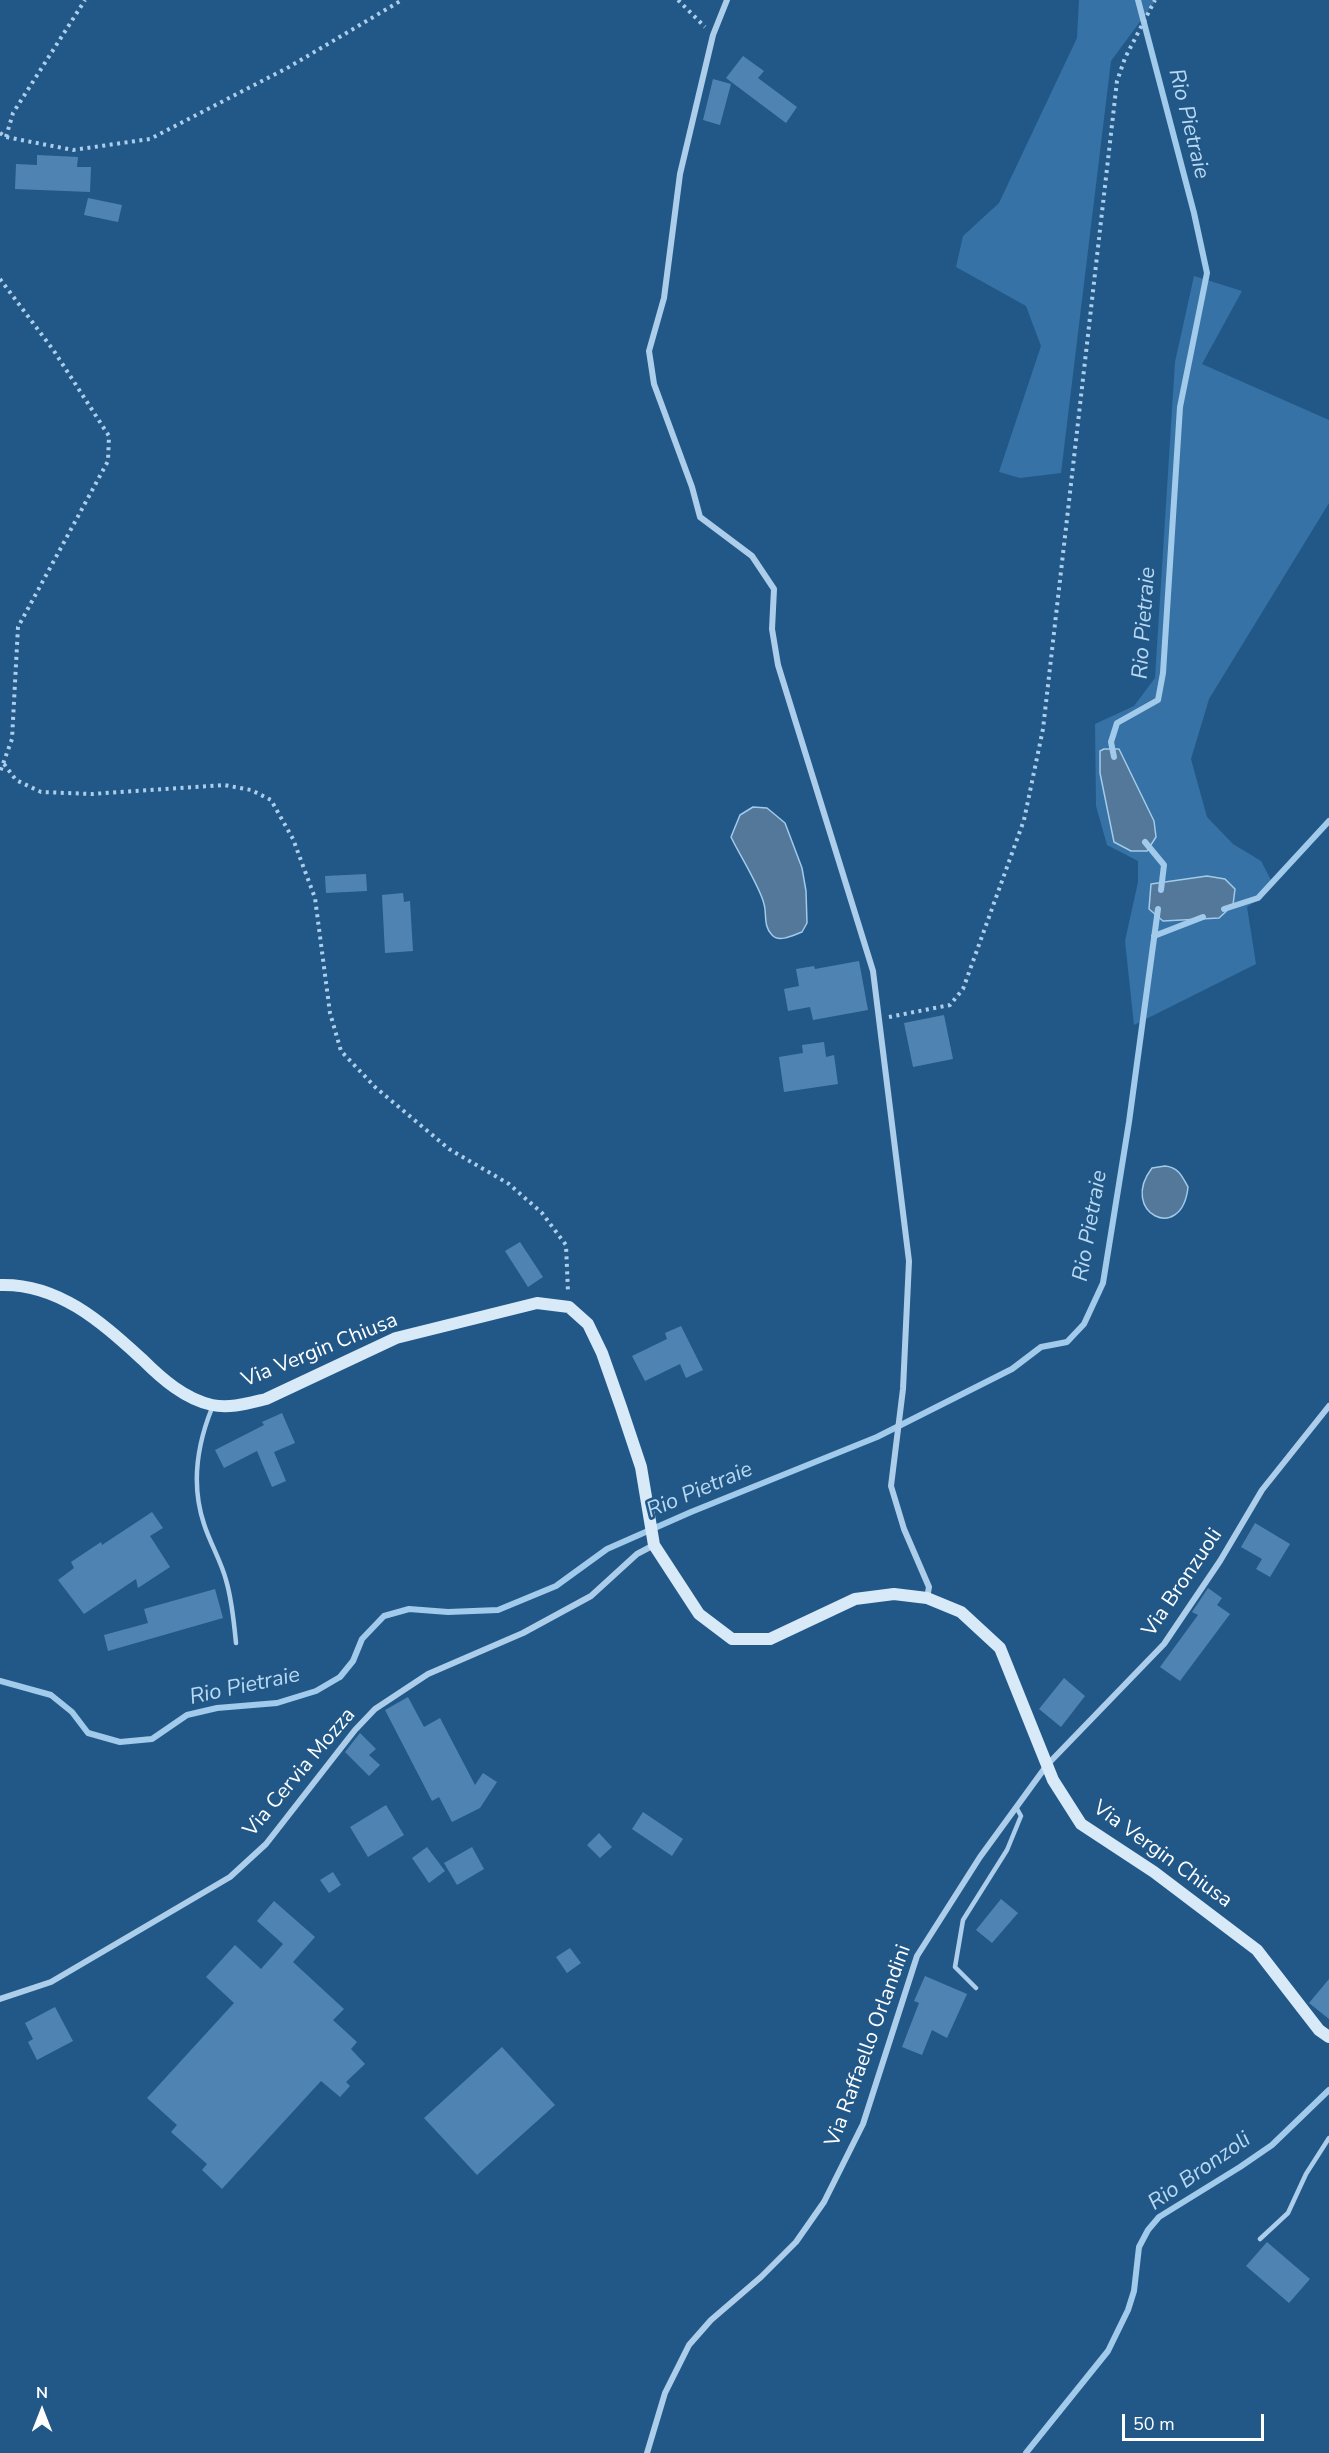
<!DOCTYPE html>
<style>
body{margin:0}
#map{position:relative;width:1329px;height:2453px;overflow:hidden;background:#225888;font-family:"Nunito Sans",sans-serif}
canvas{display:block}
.north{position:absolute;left:12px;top:2381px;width:60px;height:60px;-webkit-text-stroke:4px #225888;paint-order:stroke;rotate:0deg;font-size:16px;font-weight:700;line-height:24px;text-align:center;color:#fff}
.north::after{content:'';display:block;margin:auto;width:21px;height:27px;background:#fff;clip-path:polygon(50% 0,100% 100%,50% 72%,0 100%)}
.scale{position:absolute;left:1122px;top:2414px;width:142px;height:27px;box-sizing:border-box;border:3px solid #fff;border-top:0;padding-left:8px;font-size:18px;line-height:21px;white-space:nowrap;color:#fff;-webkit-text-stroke:4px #225888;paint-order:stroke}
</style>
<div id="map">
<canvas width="1329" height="2453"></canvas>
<div class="north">N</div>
<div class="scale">50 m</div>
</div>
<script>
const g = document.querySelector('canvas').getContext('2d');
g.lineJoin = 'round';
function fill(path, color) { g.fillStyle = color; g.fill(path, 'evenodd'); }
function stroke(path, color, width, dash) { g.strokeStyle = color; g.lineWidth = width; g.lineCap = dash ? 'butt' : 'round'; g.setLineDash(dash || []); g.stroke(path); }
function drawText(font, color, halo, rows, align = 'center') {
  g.font = font + ' "Nunito Sans",sans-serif'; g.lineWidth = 5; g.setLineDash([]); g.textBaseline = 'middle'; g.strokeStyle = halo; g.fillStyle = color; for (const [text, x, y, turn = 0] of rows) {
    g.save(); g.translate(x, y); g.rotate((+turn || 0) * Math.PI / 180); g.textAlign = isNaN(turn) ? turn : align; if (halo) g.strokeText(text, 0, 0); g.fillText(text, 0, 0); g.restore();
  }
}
fill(new Path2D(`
 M 1079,0 L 1156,0 L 1111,61 L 1061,473 L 1020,478 L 999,472 L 1041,346 L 1026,306 L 956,267 L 963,236 L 999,203 L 1077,38 Z
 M 1194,276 L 1242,291 L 1202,364 L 1329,420 L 1329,503 L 1209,699 L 1191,759 L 1207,817 L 1233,844 L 1261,861 L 1272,882 L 1264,895 L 1247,907 L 1256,964 L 1134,1025 L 1125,941 L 1138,882 L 1138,861 L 1107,845 L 1096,806 L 1095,724 L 1134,706 L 1155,678 L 1175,362 Z`), '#3672a5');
const water = new Path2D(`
 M 1104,749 L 1119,749 L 1154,821 L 1156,837 L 1147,851 L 1131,851 L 1114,842 L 1100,773 L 1100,751 Z
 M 753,807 L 767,808 L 785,823 L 802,868 L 806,891 L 807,923 L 802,932 C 794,935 779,943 772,935 C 763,926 767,914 764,904 C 760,887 739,854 731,837 L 740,815 Z
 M 1207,876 L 1225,879 L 1235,889 L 1233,905 L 1219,918 L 1163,921 L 1149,909 L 1151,884 Z
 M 1165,1166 C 1178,1167 1182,1176 1188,1187 C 1182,1245 1118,1212 1152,1168 Z`);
fill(water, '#53789a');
stroke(water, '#a1caeb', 1.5);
stroke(new Path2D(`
 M 1114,757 L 1111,742 L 1117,723 L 1158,700 L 1163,673 L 1180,407 L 1207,273 L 1194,213 L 1138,0
 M 1145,842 L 1164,865 L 1161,890
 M 1224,909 L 1258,898 L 1329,821
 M 1154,936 L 1203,917
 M 0,1681 L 51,1695 L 72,1712 L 88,1733 L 120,1742 L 152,1739 L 187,1715 L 217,1708 L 277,1703 L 316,1691 L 340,1677 L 353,1661 L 362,1639 L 384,1616 L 409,1609 L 448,1612 L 498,1610 L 556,1586 L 607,1549 L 691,1512 L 877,1437 L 1012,1369 L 1041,1347 L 1067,1342 L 1084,1324 L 1103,1283 L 1129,1122 L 1158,909
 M 1026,2453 L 1108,2351 L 1128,2310 L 1134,2291 L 1139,2247 L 1148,2230 L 1159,2217 L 1240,2167 L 1272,2145 L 1329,2090`), '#a1caeb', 6);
fill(new Path2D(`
 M 743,56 L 764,71 L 758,78 L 797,107 L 786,123 L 726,78 Z
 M 713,79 L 731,84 L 720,125 L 703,120 Z
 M 37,155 L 78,157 L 77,167 L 91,167 L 90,192 L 15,189 L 16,164 L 37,165 Z
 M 88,198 L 122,205 L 118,222 L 84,215 Z
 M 366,874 L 367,891 L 326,893 L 325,876 Z
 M 403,893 L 404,902 L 410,901 L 413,951 L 385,953 L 382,895 Z
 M 859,961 L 868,1010 L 813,1020 L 810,1007 L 788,1011 L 784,989 L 799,986 L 796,969 L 814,966 L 815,969 Z
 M 944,1015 L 953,1059 L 913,1067 L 904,1023 Z
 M 824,1042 L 826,1057 L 834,1055 L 838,1084 L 784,1092 L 779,1057 L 803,1053 L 802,1045 Z
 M 520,1242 L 543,1277 L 528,1287 L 505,1251 Z
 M 681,1326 L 703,1370 L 686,1378 L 680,1364 L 645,1381 L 632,1356 L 667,1339 L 665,1333 Z
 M 282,1413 L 295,1443 L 274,1452 L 286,1481 L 272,1487 L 257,1451 L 224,1468 L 215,1450 L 264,1425 L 262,1422 Z
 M 152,1512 L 163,1528 L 150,1536 L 170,1567 L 138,1588 L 136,1579 L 84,1614 L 58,1580 L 74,1568 L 71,1562 L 101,1542 L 102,1545 Z
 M 1255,1523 L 1290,1544 L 1270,1577 L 1256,1569 L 1262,1559 L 1241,1547 Z
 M 1208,1588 L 1222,1598 L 1217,1605 L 1230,1614 L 1180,1681 L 1160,1667 L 1198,1615 L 1192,1612 Z
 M 215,1589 L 223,1618 L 108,1651 L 104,1635 L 148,1623 L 144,1609 Z
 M 1064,1678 L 1085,1696 L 1061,1727 L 1039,1709 Z
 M 408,1697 L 424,1727 L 440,1718 L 475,1785 L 483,1773 L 497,1782 L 480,1808 L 452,1822 L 439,1797 L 432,1801 L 385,1710 Z
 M 360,1733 L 376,1749 L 369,1755 L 380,1765 L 369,1776 L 345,1752 Z
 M 386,1805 L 404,1835 L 368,1857 L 350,1827 Z
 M 643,1812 L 683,1839 L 672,1856 L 632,1829 Z
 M 599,1833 L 612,1847 L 600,1858 L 587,1845 Z
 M 427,1847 L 445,1871 L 429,1883 L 412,1858 Z
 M 472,1847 L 484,1869 L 457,1885 L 444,1863 Z
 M 333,1872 L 341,1885 L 329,1893 L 320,1880 Z
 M 1001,1899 L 1018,1913 L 992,1943 L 976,1930 Z
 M 274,1901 L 315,1937 L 293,1962 L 344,2009 L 333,2020 L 357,2042 L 351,2049 L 365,2064 L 346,2082 L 350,2086 L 340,2097 L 321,2081 L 222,2189 L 202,2170 L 207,2164 L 171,2132 L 177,2125 L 147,2098 L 234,2003 L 206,1977 L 235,1945 L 261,1969 L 283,1944 L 257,1921 Z
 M 570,1948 L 581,1963 L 567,1973 L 556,1957 Z
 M 925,1976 L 967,1994 L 947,2038 L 932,2030 L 922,2055 L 902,2047 L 919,2003 L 914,2001 Z
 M 1329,1979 L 1329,2019 L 1309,2003 Z
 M 55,2007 L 73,2041 L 37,2060 L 28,2042 L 33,2039 L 25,2023 Z
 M 502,2047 L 555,2105 L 477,2175 L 424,2118 Z
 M 1267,2242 L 1310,2279 L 1289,2303 L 1246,2266 Z`), '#4f84b2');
stroke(new Path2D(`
 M 678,0 L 705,27
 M 0,133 L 6,137 L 73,150 L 150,139 L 289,67 L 402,0
 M 6,137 L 13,113 L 85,0
 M 0,279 L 54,351 L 109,436 L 108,461 L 18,627 L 12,739 L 0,772
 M 4,764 L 16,780 L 41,792 L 92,794 L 224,785 L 251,790 L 271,800 L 293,839 L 315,898 L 330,1013 L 341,1051 L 375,1087 L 449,1149 L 509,1184 L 542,1213 L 566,1245 L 568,1292
 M 889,1017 L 950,1005 L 963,989 L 1024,820 L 1043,729 L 1117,81 L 1125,58 L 1155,0`), '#adceea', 4, [3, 4.5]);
stroke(new Path2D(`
 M 212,1408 C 197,1445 191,1485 204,1524 C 210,1543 221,1561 226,1580 C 232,1600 234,1622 236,1643
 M 976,1988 L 955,1967 L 963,1920 L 1007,1850 L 1021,1816 L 1016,1807
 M 1260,2239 L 1288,2213 L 1306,2174 L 1329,2138`), '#adceea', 4.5);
stroke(new Path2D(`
 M 727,0 L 713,35 L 680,174 L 664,298 L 649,351 L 654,384 L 692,487 L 700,517 L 752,556 L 774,589 L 772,629 L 778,665 L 873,971 L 909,1261 L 903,1389 L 891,1486 L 904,1529 L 929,1587 L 927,1598
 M 0,1999 L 51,1982 L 230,1877 L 266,1844 L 355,1730 L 375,1709 L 428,1674 L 523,1633 L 591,1596 L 637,1554 L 654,1545
 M 647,2453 L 665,2393 L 689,2345 L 711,2320 L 761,2277 L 796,2242 L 824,2202 L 863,2124 L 917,1956 L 980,1857 L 1047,1765 L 1164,1644 L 1220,1561 L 1262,1490 L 1329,1406`), '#adceea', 6);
stroke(new Path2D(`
 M 0,1285 C 59,1283 102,1323 143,1360 C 162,1379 185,1399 212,1405 C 230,1409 249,1403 266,1399 L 396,1338 L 537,1303 L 569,1307 L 588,1324 L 602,1353 L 621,1407 L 641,1467 L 654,1545 L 699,1614 L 732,1639 L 770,1639 L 855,1599 L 894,1594 L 927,1598 L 961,1612 L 1000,1648 L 1053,1780 L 1081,1824 L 1154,1872 L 1257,1950 L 1319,2030 L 1329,2037`), '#d8e9f8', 12);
drawText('21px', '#fff', '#225888', [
 ["Via Vergin Chiusa",320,1351,-22],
 ["Via Bronzuoli",1183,1583,-56],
 ["Via Cervia Mozza",300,1773,-50],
 ["Via Vergin Chiusa",1162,1855,36],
 ["Via Raffaello Orlandini",869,2046,-70]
]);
drawText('italic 22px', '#b9d8f1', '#225888', [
 ["Rio Pietraie",1188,124,76],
 ["Rio Pietraie",1145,623,-86],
 ["Rio Pietraie",1091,1226,-80],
 ["Rio Pietraie",700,1491,-23],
 ["Rio Pietraie",245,1687,-12],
 ["Rio Bronzoli",1200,2172,-35]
]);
</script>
